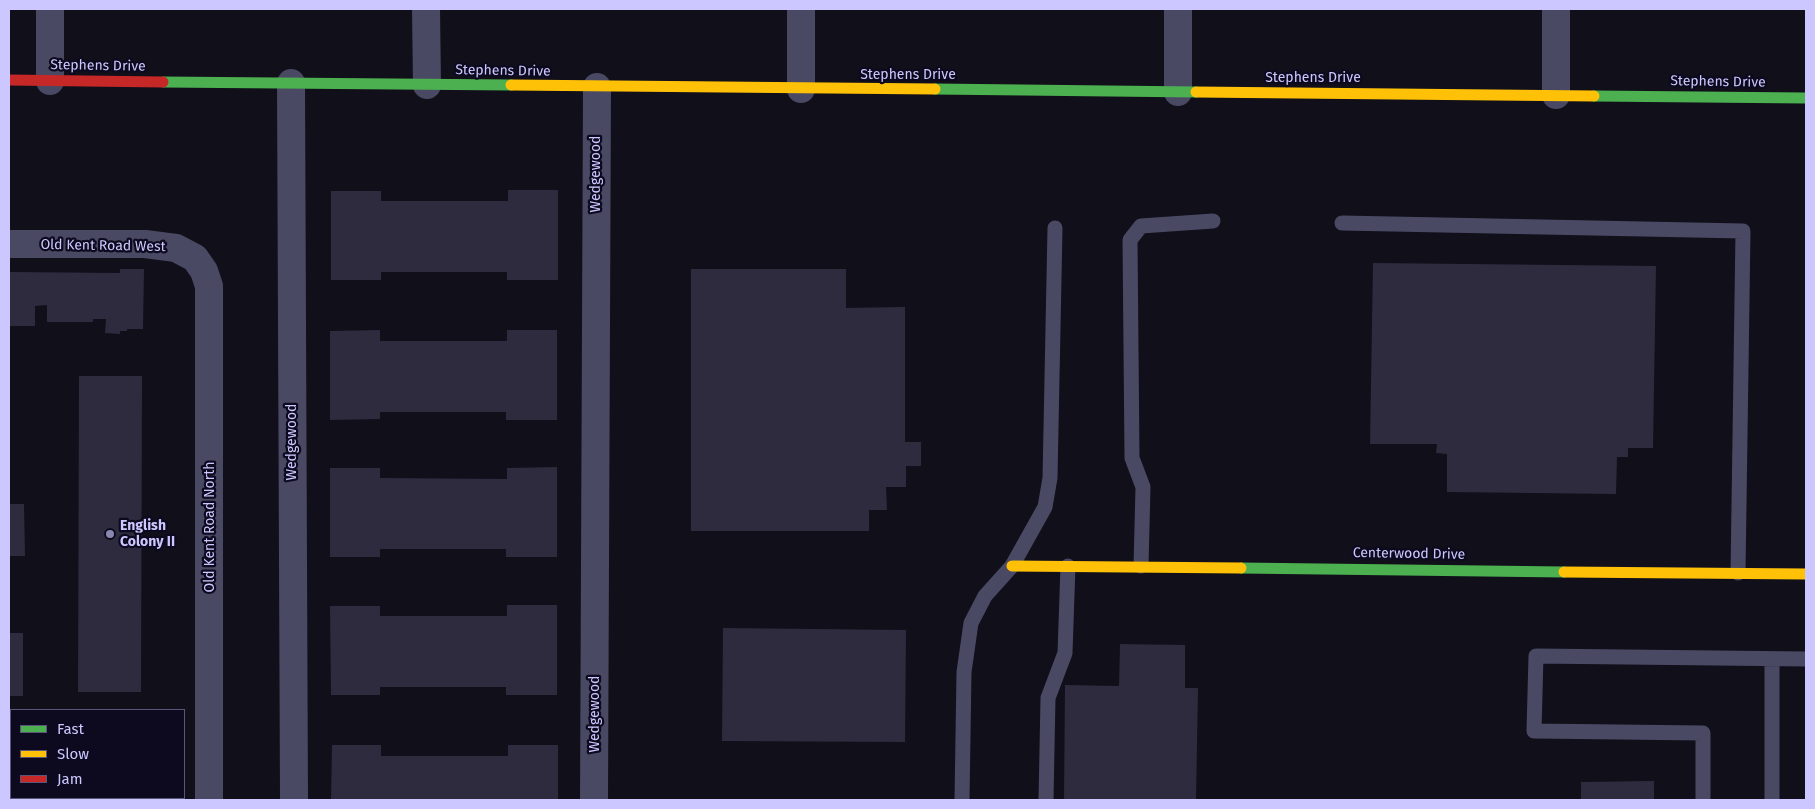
<!DOCTYPE html>
<style>
body{margin:0}
#map{position:relative;width:1815px;height:809px;overflow:hidden;background:#100f1a;font-family:"Fira Sans",sans-serif}
canvas{display:block}
.frame{position:absolute;inset:0;border:10px solid #ccc8ff;pointer-events:none}
.legend{position:absolute;left:10px;top:709px;width:175px;height:90px;box-sizing:border-box;background:#0d0a1f;border:1px solid #595679;margin:0;padding:6px 9px;list-style:none;font-size:15px;color:#ccc8ff}
.legend li{display:flex;align-items:center;gap:10px;height:25px}
.legend b{width:25px;border:1px solid #595679}
</style>
<div id="map">
<canvas width="1815" height="809"></canvas>
<div class="frame"></div>
<ul class="legend">
<li><b style="height:6px;background:#4caf50"></b>Fast</li>
<li><b style="height:6px;background:#ffc107"></b>Slow</li>
<li><b style="height:6px;background:#c62828"></b>Jam</li>
</ul>
</div>
<script>
const g = document.querySelector('canvas').getContext('2d');
g.lineJoin = 'round';
function fill(path, color) { g.fillStyle = color; g.fill(path, 'evenodd'); }
function stroke(path, color, width, dash) { g.strokeStyle = color; g.lineWidth = width; g.lineCap = dash ? 'butt' : 'round'; g.setLineDash(dash || []); g.stroke(path); }
function drawText(font, color, halo, rows, align = 'center') {
  g.font = font + ' "Fira Sans",sans-serif'; g.lineWidth = 4.5; g.setLineDash([]); g.textBaseline = 'middle'; g.strokeStyle = halo; g.fillStyle = color; for (const [text, x, y, turn = 0] of rows) {
    g.save(); g.translate(x, y); g.rotate((+turn || 0) * Math.PI / 180); g.textAlign = isNaN(turn) ? turn : align; if (halo) g.strokeText(text, 0, 0); g.fillText(text, 0, 0); g.restore();
  }
}
fill(new Path2D(`
 M 508,190 L 558,190 L 558,280 L 507,280 L 507,272 L 381,272 L 381,280 L 331,280 L 331,191 L 381,191 L 381,201 L 508,201 Z
 M 1373,263 L 1656,266 L 1653,448 L 1628,448 L 1628,457 L 1617,457 L 1616,494 L 1447,492 L 1447,454 L 1436,453 L 1437,444 L 1370,444 Z
 M 120,269 L 144,269 L 143,329 L 127,329 L 127,331 L 120,331 L 120,334 L 105,333 L 106,319 L 93,319 L 93,322 L 47,322 L 47,305 L 35,306 L 35,326 L 9,326 L 9,272 L 120,273 Z
 M 691,269 L 846,269 L 846,308 L 905,307 L 905,442 L 921,442 L 921,466 L 906,466 L 906,487 L 886,487 L 887,510 L 869,510 L 869,531 L 691,531 Z
 M 380,330 L 380,341 L 507,341 L 507,330 L 557,330 L 557,420 L 506,420 L 506,412 L 380,412 L 380,419 L 330,420 L 330,331 Z
 M 79,376 L 142,376 L 141,692 L 78,692 Z
 M 557,467 L 557,557 L 506,557 L 506,549 L 380,549 L 380,557 L 330,557 L 330,468 L 380,468 L 380,478 L 507,479 L 507,468 Z
 M 9,504 L 24,504 L 25,556 L 9,556 Z
 M 507,605 L 557,605 L 557,695 L 506,695 L 506,687 L 380,687 L 380,695 L 331,695 L 330,606 L 380,606 L 380,616 L 507,616 Z
 M 723,628 L 906,630 L 905,742 L 722,741 Z
 M 9,633 L 23,633 L 23,696 L 9,696 Z
 M 1120,644 L 1185,645 L 1185,688 L 1198,688 L 1196,800 L 1064,800 L 1065,685 L 1119,686 Z
 M 332,745 L 381,745 L 381,756 L 508,756 L 508,745 L 558,745 L 558,800 L 331,800 Z
 M 1654,781 L 1654,800 L 1581,800 L 1581,782 Z
 M 82,798 L 145,798 L 145,800 L 82,800 Z`), '#2e2b3e');
stroke(new Path2D(`
 M 1342,223 L 1743,231 L 1738,573
 M 1141,566 L 1143,487 L 1132,458 L 1130,240 L 1141,226 L 1213,221
 M 962,800 L 964,672 L 971,623 L 985,596 L 1012,566 L 1045,507 L 1050,478 L 1055,228
 M 1046,800 L 1048,698 L 1065,653 L 1068,566
 M 1703,800 L 1703,733 L 1534,731 L 1536,656 L 1806,659
 M 1772,800 L 1772,659`), '#494964', 15);
stroke(new Path2D(`
 M 50,9 L 50,81
 M 426,9 L 427,85
 M 1178,9 L 1178,92
 M 1556,9 L 1556,95
 M 291,83 L 294,800
 M 801,89 L 801,9
 M 9,244 L 145,244 L 176,248 L 195,258 L 204,271 L 209,286 L 209,800
 M 594,800 L 597,87`), '#494964', 28);
stroke(new Path2D(`
 M 163,82 L 511,85
 M 935,89 L 1196,92
 M 1594,96 L 1806,98
 M 1241,568 L 1564,572`), '#4caf50', 11);
stroke(new Path2D(`
 M 511,85 L 935,89
 M 1196,92 L 1594,96
 M 1012,566 L 1241,568
 M 1564,572 L 1806,574`), '#ffc107', 11);
stroke(new Path2D(`
 M 9,80 L 163,82`), '#c62828', 11);
for (const [x, y, r, color] of [
 [110,534,5,"#8a87af"]
]) { const dot = new Path2D(); dot.arc(x, y, r, 0, 2 * Math.PI); g.fillStyle = color; g.fill(dot); stroke(dot, '#0d0a1f', 2); }
drawText('14px', '#ccc8ff', '#0d0a1f', [
 ["Stephens Drive",98,66,1],
 ["Stephens Drive",503,71,1],
 ["Stephens Drive",908,75],
 ["Stephens Drive",1313,78],
 ["Stephens Drive",1718,82,1],
 ["Wedgewood",596,174,-90],
 ["Old Kent Road West",103,246,1],
 ["Wedgewood",292,442,-90],
 ["Old Kent Road North",210,527,-90],
 ["Centerwood Drive",1409,554,1],
 ["Wedgewood",595,714,-90]
]);
drawText('bold 14px', '#ccc8ff', '#0d0a1f', [
 ["English",120,526],
 ["Colony II",120,542]
], 'left');
</script>
